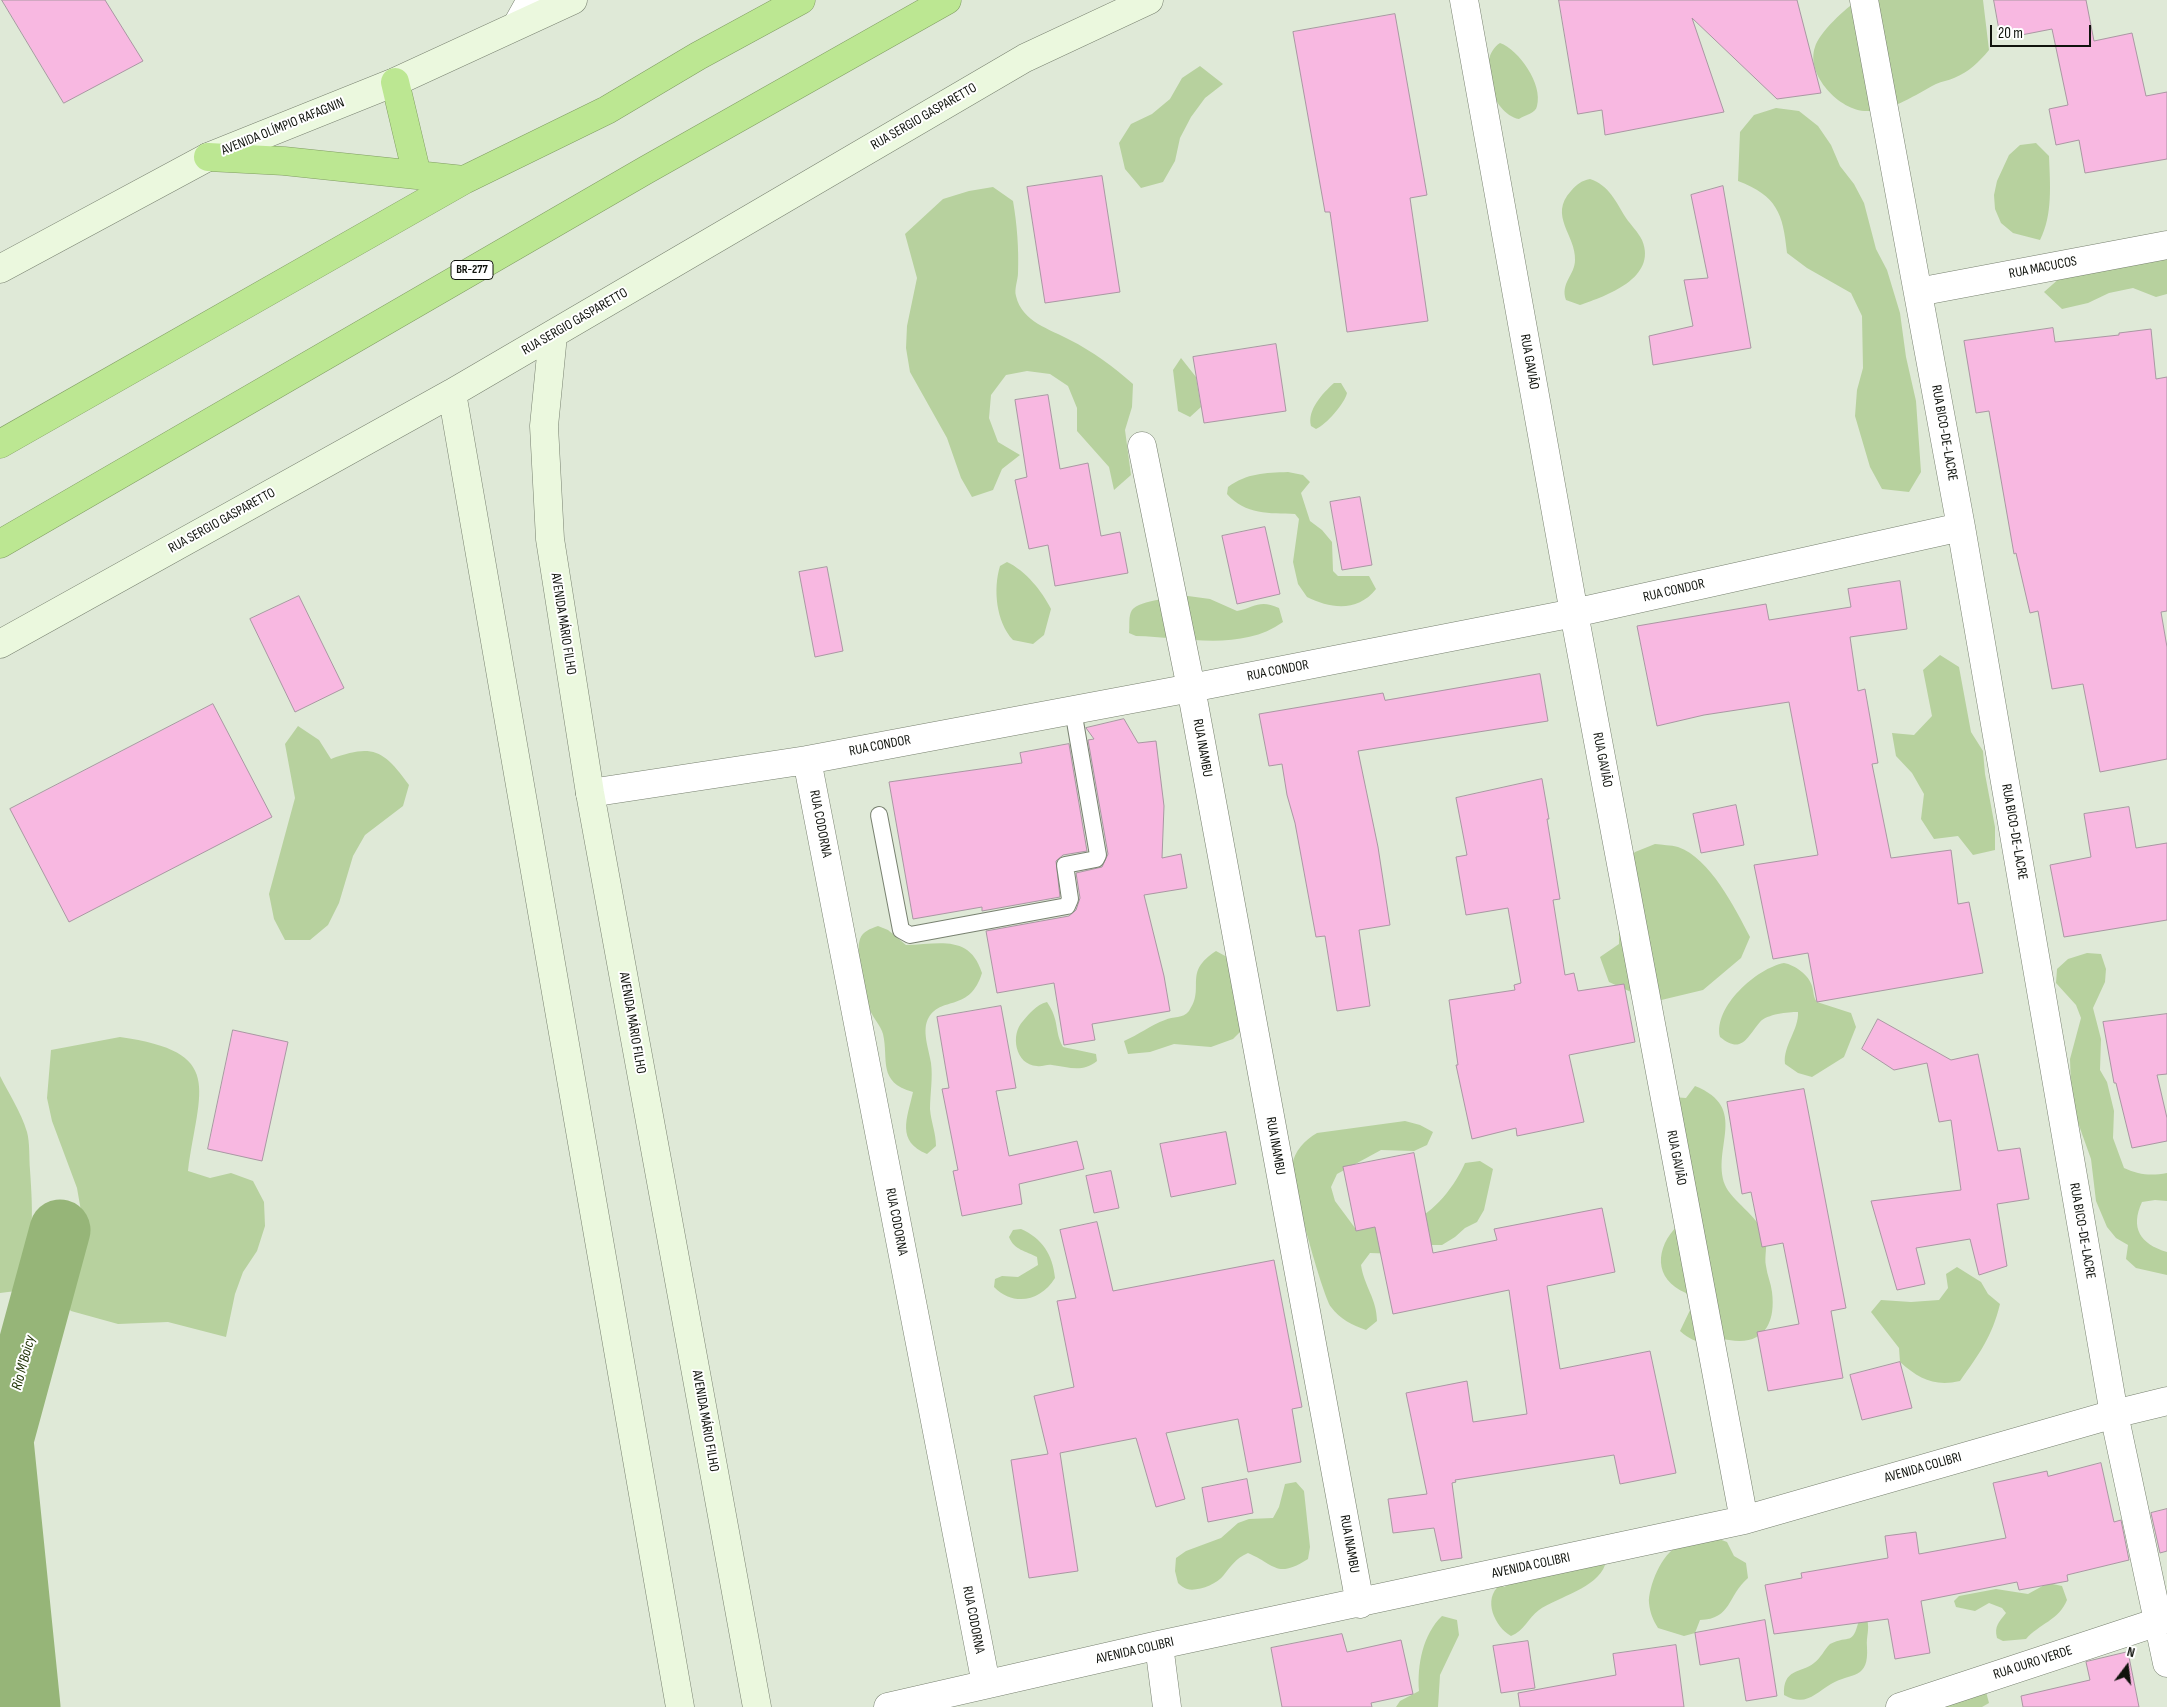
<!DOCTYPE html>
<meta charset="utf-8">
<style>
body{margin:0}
#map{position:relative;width:2167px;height:1707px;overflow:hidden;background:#dfe9d7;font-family:"Sofia Sans Condensed",sans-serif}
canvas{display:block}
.north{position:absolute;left:2102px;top:1642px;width:50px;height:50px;-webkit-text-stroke:4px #fff;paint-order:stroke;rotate:15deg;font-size:14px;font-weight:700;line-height:20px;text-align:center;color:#10130d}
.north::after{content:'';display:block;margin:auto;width:18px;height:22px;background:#10130d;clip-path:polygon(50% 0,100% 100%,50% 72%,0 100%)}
.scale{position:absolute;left:1990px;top:25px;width:101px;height:22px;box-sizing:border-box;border:2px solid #10130d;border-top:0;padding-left:6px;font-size:15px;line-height:18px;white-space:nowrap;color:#10130d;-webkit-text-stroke:4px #fff;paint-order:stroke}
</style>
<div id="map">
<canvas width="2167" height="1707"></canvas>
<div class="north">N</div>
<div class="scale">20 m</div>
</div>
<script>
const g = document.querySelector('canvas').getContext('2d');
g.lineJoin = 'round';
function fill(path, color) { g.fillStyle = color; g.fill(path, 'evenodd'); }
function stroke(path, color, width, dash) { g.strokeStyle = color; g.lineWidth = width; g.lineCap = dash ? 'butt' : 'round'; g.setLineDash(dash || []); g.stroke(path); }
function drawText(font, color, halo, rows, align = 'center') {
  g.font = font + ' "Sofia Sans Condensed",sans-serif'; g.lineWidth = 4; g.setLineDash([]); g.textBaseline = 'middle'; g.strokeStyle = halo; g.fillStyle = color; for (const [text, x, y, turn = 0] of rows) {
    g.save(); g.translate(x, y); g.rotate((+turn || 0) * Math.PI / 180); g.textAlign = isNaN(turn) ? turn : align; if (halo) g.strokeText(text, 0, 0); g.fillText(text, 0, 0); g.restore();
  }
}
fill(new Path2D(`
 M 1859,0 L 1983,0 L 1989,50 C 1979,62 1969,72 1954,78 C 1948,81 1942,81 1936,84 C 1915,95 1894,110 1869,111 C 1841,113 1805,75 1815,47 C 1819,33 1846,7 1859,0 Z
 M 1500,43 C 1519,50 1543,84 1537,106 C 1536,113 1525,115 1519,119 C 1492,114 1475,59 1500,43 Z
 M 1200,66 L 1223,84 L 1205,98 L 1191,117 L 1180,138 L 1175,161 L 1163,182 L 1141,188 L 1125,169 L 1119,143 L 1131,124 L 1152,114 L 1170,99 L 1182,78 Z
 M 1776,108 L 1799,111 L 1818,126 L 1831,145 L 1840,166 L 1854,184 L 1864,203 L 1876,249 L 1887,270 L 1900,313 L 1906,357 L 1916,401 L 1921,472 L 1909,492 L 1882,489 L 1870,467 L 1855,416 L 1857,390 L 1863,368 L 1862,316 L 1851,293 L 1807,268 L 1787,253 C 1783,213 1777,196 1738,181 L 1740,132 L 1754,115 Z
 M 2036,143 L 2049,156 C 2050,184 2053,215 2040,240 L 2013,233 L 2001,223 L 1995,209 L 1994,195 L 1997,181 L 2009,155 L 2020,145 Z
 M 1590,179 C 1609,185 1616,202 1626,218 C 1631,225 1638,232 1642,240 C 1658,278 1606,296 1580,305 L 1566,300 C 1560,283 1575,275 1575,260 C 1576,235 1548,216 1571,191 C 1577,184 1581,181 1590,179 Z
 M 993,187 L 1013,201 C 1017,224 1019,249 1018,273 C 1018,280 1014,289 1016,296 C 1022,322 1050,329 1070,340 C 1092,351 1114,367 1133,384 L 1132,407 L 1125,430 L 1131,475 L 1114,490 L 1109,467 L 1077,431 L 1077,408 L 1068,386 L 1050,374 L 1027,371 L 1006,375 L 991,395 L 989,418 L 998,442 L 1020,455 L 1002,469 L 993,490 L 972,497 L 961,478 L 947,438 L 910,372 L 906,348 L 907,326 L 917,278 L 905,234 L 943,199 L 969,191 Z
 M 2167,245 L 2167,294 L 2156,297 L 2133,288 L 2109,293 L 2088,303 L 2062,309 L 2044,292 L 2061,277 Z
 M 1181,358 L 1196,377 L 1201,407 L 1190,417 L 1178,411 L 1173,370 Z
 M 1334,383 L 1341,383 L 1347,393 C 1345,403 1326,425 1316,429 L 1311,426 C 1307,410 1322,394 1334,383 Z
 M 1288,472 L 1303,475 L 1310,482 L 1301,493 L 1310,521 L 1322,530 L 1332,542 L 1333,571 L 1338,576 L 1369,576 L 1376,589 C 1358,612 1331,609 1307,597 L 1298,584 L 1293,562 L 1299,519 L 1295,514 C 1270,513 1245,515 1227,494 L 1228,487 C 1247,473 1265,473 1288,472 Z
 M 1007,562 C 1026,571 1042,591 1051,609 L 1044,635 L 1033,644 L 1013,640 C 996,622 993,589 1000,566 Z
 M 1188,596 L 1210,599 L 1237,611 C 1255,607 1260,599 1279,608 L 1283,622 C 1241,652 1184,637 1136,636 L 1129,633 C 1130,626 1128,616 1132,610 C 1140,600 1176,597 1188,596 Z
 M 1940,655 L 1959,667 L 1971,732 L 1983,751 L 1985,774 L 1995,827 L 1995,850 L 1973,855 L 1958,836 L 1934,839 L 1921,819 L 1924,794 L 1912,773 L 1896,756 L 1892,733 L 1914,735 L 1932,716 L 1923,670 Z
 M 298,726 L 319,740 L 331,759 C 372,744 383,749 409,785 L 403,806 L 365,835 L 353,856 L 339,903 L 328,925 L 310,940 L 285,940 L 274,919 L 269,894 L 295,798 L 285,744 Z
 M 1655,844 C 1662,845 1671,845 1678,847 C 1710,858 1735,908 1750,937 L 1741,958 L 1703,990 L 1653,1002 L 1609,982 L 1600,957 L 1619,944 L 1619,869 L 1635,852 Z
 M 878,926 L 888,930 L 906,945 C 939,944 970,934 982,973 C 970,1012 942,996 929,1017 C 921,1030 929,1049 931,1063 C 933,1078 930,1094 930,1109 C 931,1122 936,1133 936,1146 L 927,1154 C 896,1141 907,1119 913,1092 C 877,1082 889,1060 883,1034 C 881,1026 873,1018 870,1010 C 865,996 855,953 860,939 C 863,931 870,929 878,926 Z
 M 1216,951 L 1227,957 L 1243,1029 L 1233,1039 L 1211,1047 L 1174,1044 L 1150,1052 L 1128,1054 L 1124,1041 C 1138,1035 1151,1025 1165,1020 C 1173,1016 1183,1019 1189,1011 C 1206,987 1182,973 1216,951 Z
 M 2087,953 L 2101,954 L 2106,969 L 2105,982 L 2093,1008 L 2101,1039 L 2100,1070 L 2107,1082 L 2114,1111 L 2113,1138 L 2124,1168 C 2139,1175 2151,1176 2167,1173 L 2167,1201 L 2155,1200 L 2142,1202 C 2130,1228 2140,1244 2167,1252 L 2167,1275 L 2136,1268 L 2126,1259 L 2128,1245 L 2116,1238 L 2107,1227 L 2096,1201 L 2091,1159 L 2076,1117 L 2071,1087 L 2070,1059 L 2081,1018 L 2076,1005 L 2056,983 L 2057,969 L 2068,959 Z
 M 1784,963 C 1795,965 1809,975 1812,986 C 1814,993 1813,997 1817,1002 L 1851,1013 L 1856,1027 L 1844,1057 L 1812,1077 L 1798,1073 L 1785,1064 C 1783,1045 1799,1030 1798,1012 C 1788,1012 1767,1014 1760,1022 C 1747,1037 1742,1055 1720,1037 C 1713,1007 1757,968 1784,963 Z
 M 1047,1002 C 1060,1021 1054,1031 1063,1047 L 1096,1054 L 1097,1061 C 1082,1073 1069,1067 1052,1065 C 1047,1064 1042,1067 1037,1066 C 1015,1065 1010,1034 1023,1021 C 1030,1013 1036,1005 1047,1002 Z
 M 120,1037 C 226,1052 199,1088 188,1171 L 210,1178 L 231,1173 L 253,1181 L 264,1202 L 265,1226 L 257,1251 L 243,1272 L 235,1294 L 226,1337 L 168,1322 L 118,1324 L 71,1311 L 53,1293 L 53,1270 L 75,1234 L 81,1211 L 77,1188 L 52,1121 L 47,1098 L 51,1050 Z
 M 0,1076 C 9,1094 21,1112 27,1132 C 30,1143 29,1158 30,1170 C 33,1213 35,1252 16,1291 L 0,1293 Z
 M 1695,1086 C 1750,1108 1711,1148 1725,1185 C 1731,1200 1758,1216 1765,1236 C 1768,1245 1764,1257 1766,1266 C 1767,1275 1771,1283 1772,1292 C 1776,1324 1763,1346 1729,1340 C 1705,1337 1702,1350 1680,1331 L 1692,1306 L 1686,1293 C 1653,1279 1655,1248 1678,1225 L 1671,1097 L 1686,1098 Z
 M 1405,1121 L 1420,1125 L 1433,1132 L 1427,1145 L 1414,1151 L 1381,1150 L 1337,1174 L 1331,1187 L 1335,1201 L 1355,1228 C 1372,1226 1393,1227 1410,1222 C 1434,1214 1456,1184 1465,1163 L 1480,1161 L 1493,1169 L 1484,1210 L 1477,1222 L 1465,1228 L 1455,1237 L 1442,1245 L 1428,1245 L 1399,1254 L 1370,1253 L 1361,1265 C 1364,1286 1377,1299 1377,1321 L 1366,1330 C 1352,1325 1340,1319 1331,1307 C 1322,1294 1291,1180 1292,1166 C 1294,1151 1305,1140 1317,1133 Z
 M 1021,1229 C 1042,1238 1053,1255 1055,1278 C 1041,1301 1014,1307 994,1287 L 995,1279 L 1002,1276 L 1018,1277 L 1038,1265 L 1037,1257 C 1026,1251 1014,1250 1009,1237 L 1013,1230 Z
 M 1957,1267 L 1981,1282 L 1988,1294 L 2000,1304 C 1992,1337 1979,1354 1960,1381 C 1935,1387 1919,1379 1900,1362 L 1899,1348 L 1871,1312 L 1881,1300 L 1911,1302 L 1939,1300 L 1948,1288 L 1946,1274 Z
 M 1296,1482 L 1304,1491 L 1310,1547 L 1308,1559 C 1276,1579 1276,1565 1248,1553 C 1235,1559 1232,1565 1223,1576 C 1217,1584 1197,1592 1187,1589 C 1184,1588 1180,1585 1178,1583 L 1175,1571 L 1176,1558 L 1186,1551 L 1221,1538 L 1238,1523 L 1249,1519 L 1273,1518 L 1279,1507 L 1285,1484 Z
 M 1719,1539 L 1727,1542 L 1734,1556 L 1746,1563 L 1748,1578 C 1727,1596 1732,1619 1700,1620 L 1695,1633 L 1684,1636 L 1658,1628 C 1653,1620 1650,1613 1649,1603 C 1648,1588 1662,1552 1678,1547 C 1690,1542 1706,1541 1719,1539 Z
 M 1602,1562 L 1605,1565 C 1597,1588 1558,1597 1539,1610 C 1528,1618 1524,1631 1511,1636 C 1495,1627 1482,1599 1500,1585 L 1504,1587 L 1523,1578 Z
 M 2048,1583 L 2062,1586 L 2067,1600 C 2059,1620 2039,1624 2026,1639 L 2003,1641 L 1997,1638 C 1994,1626 1999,1622 2006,1613 L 2002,1608 L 1989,1603 L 1975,1611 L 1956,1607 L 1954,1601 L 1959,1596 L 1996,1589 L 2028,1594 Z
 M 1442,1616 L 1457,1620 L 1459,1635 L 1440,1675 L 1438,1707 L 1396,1707 L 1400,1701 L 1419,1691 C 1417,1665 1423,1634 1442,1616 Z
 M 1867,1619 C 1870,1630 1866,1636 1867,1647 C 1869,1680 1852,1672 1831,1684 C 1814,1694 1806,1707 1784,1695 C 1783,1668 1800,1674 1814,1663 C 1821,1658 1824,1650 1830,1644 C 1850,1634 1852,1647 1859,1620 Z
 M 1985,1688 L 1989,1703 L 1982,1707 L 1935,1707 Z`), '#b7d19e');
stroke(new Path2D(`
 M 30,1707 L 3,1440 L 60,1230`), '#96b578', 61);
const building = new Path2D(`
 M 2,0 L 105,0 L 143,61 L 64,103 Z
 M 1559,0 L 1797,0 L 1821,93 L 1777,99 L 1692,18 L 1724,112 L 1605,135 L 1602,110 L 1578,114 Z
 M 1994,0 L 2086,0 L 2094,41 L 2132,33 L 2146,96 L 2167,92 L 2167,159 L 2085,173 L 2079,140 L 2056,145 L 2049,109 L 2068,105 L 2052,29 L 2001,39 Z
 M 1395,14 L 1427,195 L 1410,198 L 1428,321 L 1347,332 L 1330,212 L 1325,212 L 1293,32 Z
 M 1102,176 L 1120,292 L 1045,303 L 1027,187 Z
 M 1723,186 L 1751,348 L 1653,365 L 1649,336 L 1693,326 L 1684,280 L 1708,278 L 1691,195 Z
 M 2053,328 L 2055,342 L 2119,335 L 2119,333 L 2151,329 L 2156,379 L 2167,377 L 2167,611 L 2161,612 L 2167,647 L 2167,759 L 2100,772 L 2083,684 L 2052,689 L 2038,611 L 2030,613 L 2016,553 L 2014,554 L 1989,411 L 1976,413 L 1964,341 Z
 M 1276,344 L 1286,411 L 1204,423 L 1193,357 Z
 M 1048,395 L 1060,469 L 1088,463 L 1101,536 L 1120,532 L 1128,573 L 1055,586 L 1048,545 L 1029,549 L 1015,480 L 1027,477 L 1015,400 Z
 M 1360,497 L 1372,565 L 1342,570 L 1330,502 Z
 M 1265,527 L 1280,594 L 1237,604 L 1222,536 Z
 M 827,567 L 843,651 L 815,657 L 799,572 Z
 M 1900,581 L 1907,629 L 1850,637 L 1858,691 L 1865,689 L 1878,763 L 1872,764 L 1891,858 L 1951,850 L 1958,904 L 1969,902 L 1983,973 L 1817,1002 L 1808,953 L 1773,959 L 1754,865 L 1818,855 L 1789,702 L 1704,715 L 1657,726 L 1637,626 L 1766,604 L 1769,620 L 1851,607 L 1848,589 Z
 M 299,596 L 344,688 L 295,712 L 250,619 Z
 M 1540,674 L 1548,721 L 1358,751 L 1378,847 L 1390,925 L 1359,930 L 1370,1006 L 1337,1011 L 1325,936 L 1316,937 L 1295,823 L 1287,795 L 1282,764 L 1269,766 L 1259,714 L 1383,693 L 1385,700 Z
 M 213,704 L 272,817 L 69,922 L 10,809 Z
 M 1124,719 L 1138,743 L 1156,741 L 1164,806 L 1162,858 L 1181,854 L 1187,888 L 1144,895 L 1164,976 L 1170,1011 L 1092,1024 L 1095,1040 L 1064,1045 L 1054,983 L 997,993 L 986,931 L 1069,916 L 1076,910 L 1080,898 L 1076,873 L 1102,867 L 1108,854 L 1088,740 L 1094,739 L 1086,728 Z
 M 1069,744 L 1087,851 L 1063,855 L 1056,861 L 1060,897 L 982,911 L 982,907 L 913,919 L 889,782 L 1022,763 L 1020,753 Z
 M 1542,779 L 1549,819 L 1547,819 L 1560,899 L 1553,900 L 1565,975 L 1574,973 L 1578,991 L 1624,984 L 1635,1042 L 1569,1055 L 1584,1122 L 1517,1136 L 1516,1128 L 1472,1139 L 1456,1065 L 1458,1065 L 1449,1000 L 1515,990 L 1514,985 L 1521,983 L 1508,908 L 1466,915 L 1456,857 L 1467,855 L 1456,798 Z
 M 1736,805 L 1744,845 L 1701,853 L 1693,814 Z
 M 2129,807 L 2136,848 L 2167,843 L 2167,920 L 2064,937 L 2050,865 L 2091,857 L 2084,814 Z
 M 1001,1006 L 1016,1088 L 996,1091 L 1009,1156 L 1077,1141 L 1084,1169 L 1019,1184 L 1022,1204 L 962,1216 L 953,1171 L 958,1170 L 942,1089 L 949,1088 L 937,1017 Z
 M 2167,1014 L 2167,1074 L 2157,1075 L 2167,1118 L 2167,1141 L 2132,1148 L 2116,1083 L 2114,1083 L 2103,1022 Z
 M 1878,1019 L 1951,1060 L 1978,1054 L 1998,1151 L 2020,1148 L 2029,1199 L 1997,1204 L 2007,1266 L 1979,1275 L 1970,1239 L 1916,1248 L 1925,1284 L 1897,1290 L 1871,1201 L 1961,1190 L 1951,1120 L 1939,1122 L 1927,1063 L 1894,1070 L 1862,1049 Z
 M 233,1030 L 288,1042 L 262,1161 L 208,1149 Z
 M 1804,1089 L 1846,1308 L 1831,1311 L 1843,1378 L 1768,1391 L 1757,1332 L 1799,1324 L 1783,1243 L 1762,1247 L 1751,1192 L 1742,1194 L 1727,1102 Z
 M 1226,1132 L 1236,1184 L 1171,1197 L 1160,1144 Z
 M 1414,1153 L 1433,1253 L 1497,1240 L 1494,1229 L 1602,1208 L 1615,1272 L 1547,1286 L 1560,1369 L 1650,1351 L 1676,1473 L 1620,1484 L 1614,1455 L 1455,1480 L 1456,1482 L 1452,1483 L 1462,1558 L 1441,1561 L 1434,1528 L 1393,1533 L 1388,1499 L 1427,1494 L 1406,1393 L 1467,1381 L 1473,1422 L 1527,1414 L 1509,1290 L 1393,1314 L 1375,1227 L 1356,1231 L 1343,1167 Z
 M 1111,1171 L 1119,1208 L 1094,1213 L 1086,1176 Z
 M 1097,1222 L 1113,1291 L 1274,1260 L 1302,1407 L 1292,1409 L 1301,1462 L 1248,1472 L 1238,1419 L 1166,1433 L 1185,1499 L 1156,1507 L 1136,1438 L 1060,1453 L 1078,1571 L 1029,1578 L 1011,1460 L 1048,1454 L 1034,1396 L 1074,1387 L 1057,1301 L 1076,1298 L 1060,1230 Z
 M 1900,1362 L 1912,1408 L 1862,1420 L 1850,1375 Z
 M 2101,1463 L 2114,1522 L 2121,1520 L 2129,1560 L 2067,1575 L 2068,1581 L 2019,1590 L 2017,1582 L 1921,1601 L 1930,1653 L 1895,1659 L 1888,1619 L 1774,1634 L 1765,1585 L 1802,1578 L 1801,1573 L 1888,1558 L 1885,1536 L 1916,1532 L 1919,1554 L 2006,1538 L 1993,1483 L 2047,1471 L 2048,1476 Z
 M 1247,1479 L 1253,1513 L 1208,1522 L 1202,1488 Z
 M 2167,1509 L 2167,1551 L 2160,1553 L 2151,1513 Z
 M 1765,1620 L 1777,1696 L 1746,1701 L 1739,1658 L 1700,1665 L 1695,1633 Z
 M 1342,1634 L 1347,1652 L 1401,1640 L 1413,1694 L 1371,1703 L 1372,1707 L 1282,1707 L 1271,1648 Z
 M 1528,1641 L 1535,1688 L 1501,1693 L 1493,1646 Z
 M 1676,1645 L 1684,1707 L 1520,1707 L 1518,1693 L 1616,1675 L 1613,1654 Z
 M 2128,1652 L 2139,1707 L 2023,1707 L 2021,1696 L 2090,1680 L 2086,1662 Z`);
fill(building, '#f8b8e1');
stroke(building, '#a997a2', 1);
const lane = new Path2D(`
 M 879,815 L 901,930 L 910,935 L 1067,906 L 1070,899 L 1065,865 L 1096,859 L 1098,855 L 1073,710`);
const street = new Path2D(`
 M 1464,0 L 1574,613 L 1744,1520
 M 1864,0 L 1961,527 L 2114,1414 L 2167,1663
 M 517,25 L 531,0
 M 1918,292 L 2167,245
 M 1142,446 L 1191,688 L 1360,1604
 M 807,760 L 986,1684
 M 590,793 L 807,760 L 1191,688 L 1574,613 L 1961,527
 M 1159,1645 L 1167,1707
 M 888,1707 L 1159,1645 L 1744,1520 L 2114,1414 L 2167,1401
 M 1900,1707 L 2167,1619`);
const secondary = new Path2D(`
 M 0,269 L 208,157 L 395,82 L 573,0
 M 553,335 L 544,426 L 550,539 L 590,793 L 757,1707
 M 452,393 L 680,1707
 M 0,644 L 452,393 L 1025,58 L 1149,0`);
const highway = new Path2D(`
 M 395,82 L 417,175
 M 208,157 L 284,161 L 464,180
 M 0,444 L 464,180 L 607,110 L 698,56 L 801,0
 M 0,544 L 646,170 L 947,0`);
stroke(lane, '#788170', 18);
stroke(street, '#788170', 29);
stroke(secondary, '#788170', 29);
stroke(highway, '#809d63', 29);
stroke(lane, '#fff', 16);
stroke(street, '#fff', 28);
stroke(secondary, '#ebf8de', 28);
stroke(highway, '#bce792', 28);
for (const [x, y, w] of [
 [472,270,42]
]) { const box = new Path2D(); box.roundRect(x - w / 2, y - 9.5, w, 19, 4); g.fillStyle = '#fff'; g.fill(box); stroke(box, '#10130d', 1); }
drawText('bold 12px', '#10130d', null, [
 ["BR-277",472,270]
]);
drawText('14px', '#10130d', '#fff', [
 ["RUA SERGIO GASPARETTO",924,117,-30],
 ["AVENIDA OLÍMPIO RAFAGNIN",283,127,-22],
 ["RUA MACUCOS",2043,268,-11],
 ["RUA SERGIO GASPARETTO",575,322,-30],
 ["RUA GAVIÃO",1529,362,80],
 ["RUA BICO-DE-LACRE",1944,433,80],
 ["RUA SERGIO GASPARETTO",222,521,-29],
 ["RUA CONDOR",1674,591,-13],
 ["AVENIDA MÁRIO FILHO",563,624,81],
 ["RUA CONDOR",1278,671,-11],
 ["RUA CONDOR",880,746,-11],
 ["RUA INAMBU",1202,748,80],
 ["RUA GAVIÃO",1602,760,79],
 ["RUA CODORNA",820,824,79],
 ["RUA BICO-DE-LACRE",2014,832,80],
 ["AVENIDA MÁRIO FILHO",632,1023,80],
 ["RUA INAMBU",1275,1146,80],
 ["RUA GAVIÃO",1676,1158,79],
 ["RUA CODORNA",896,1222,79],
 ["RUA BICO-DE-LACRE",2082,1231,80],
 ["AVENIDA MÁRIO FILHO",705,1421,80],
 ["AVENIDA COLIBRI",1923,1468,-16],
 ["RUA INAMBU",1349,1544,80],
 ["AVENIDA COLIBRI",1531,1566,-12],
 ["RUA CODORNA",973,1620,79],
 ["AVENIDA COLIBRI",1135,1651,-13],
 ["RUA OURO VERDE",2033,1663,-18]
]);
drawText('italic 15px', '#233609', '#fff', [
 ["Rio M'Boicy",24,1363,-75]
]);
</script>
